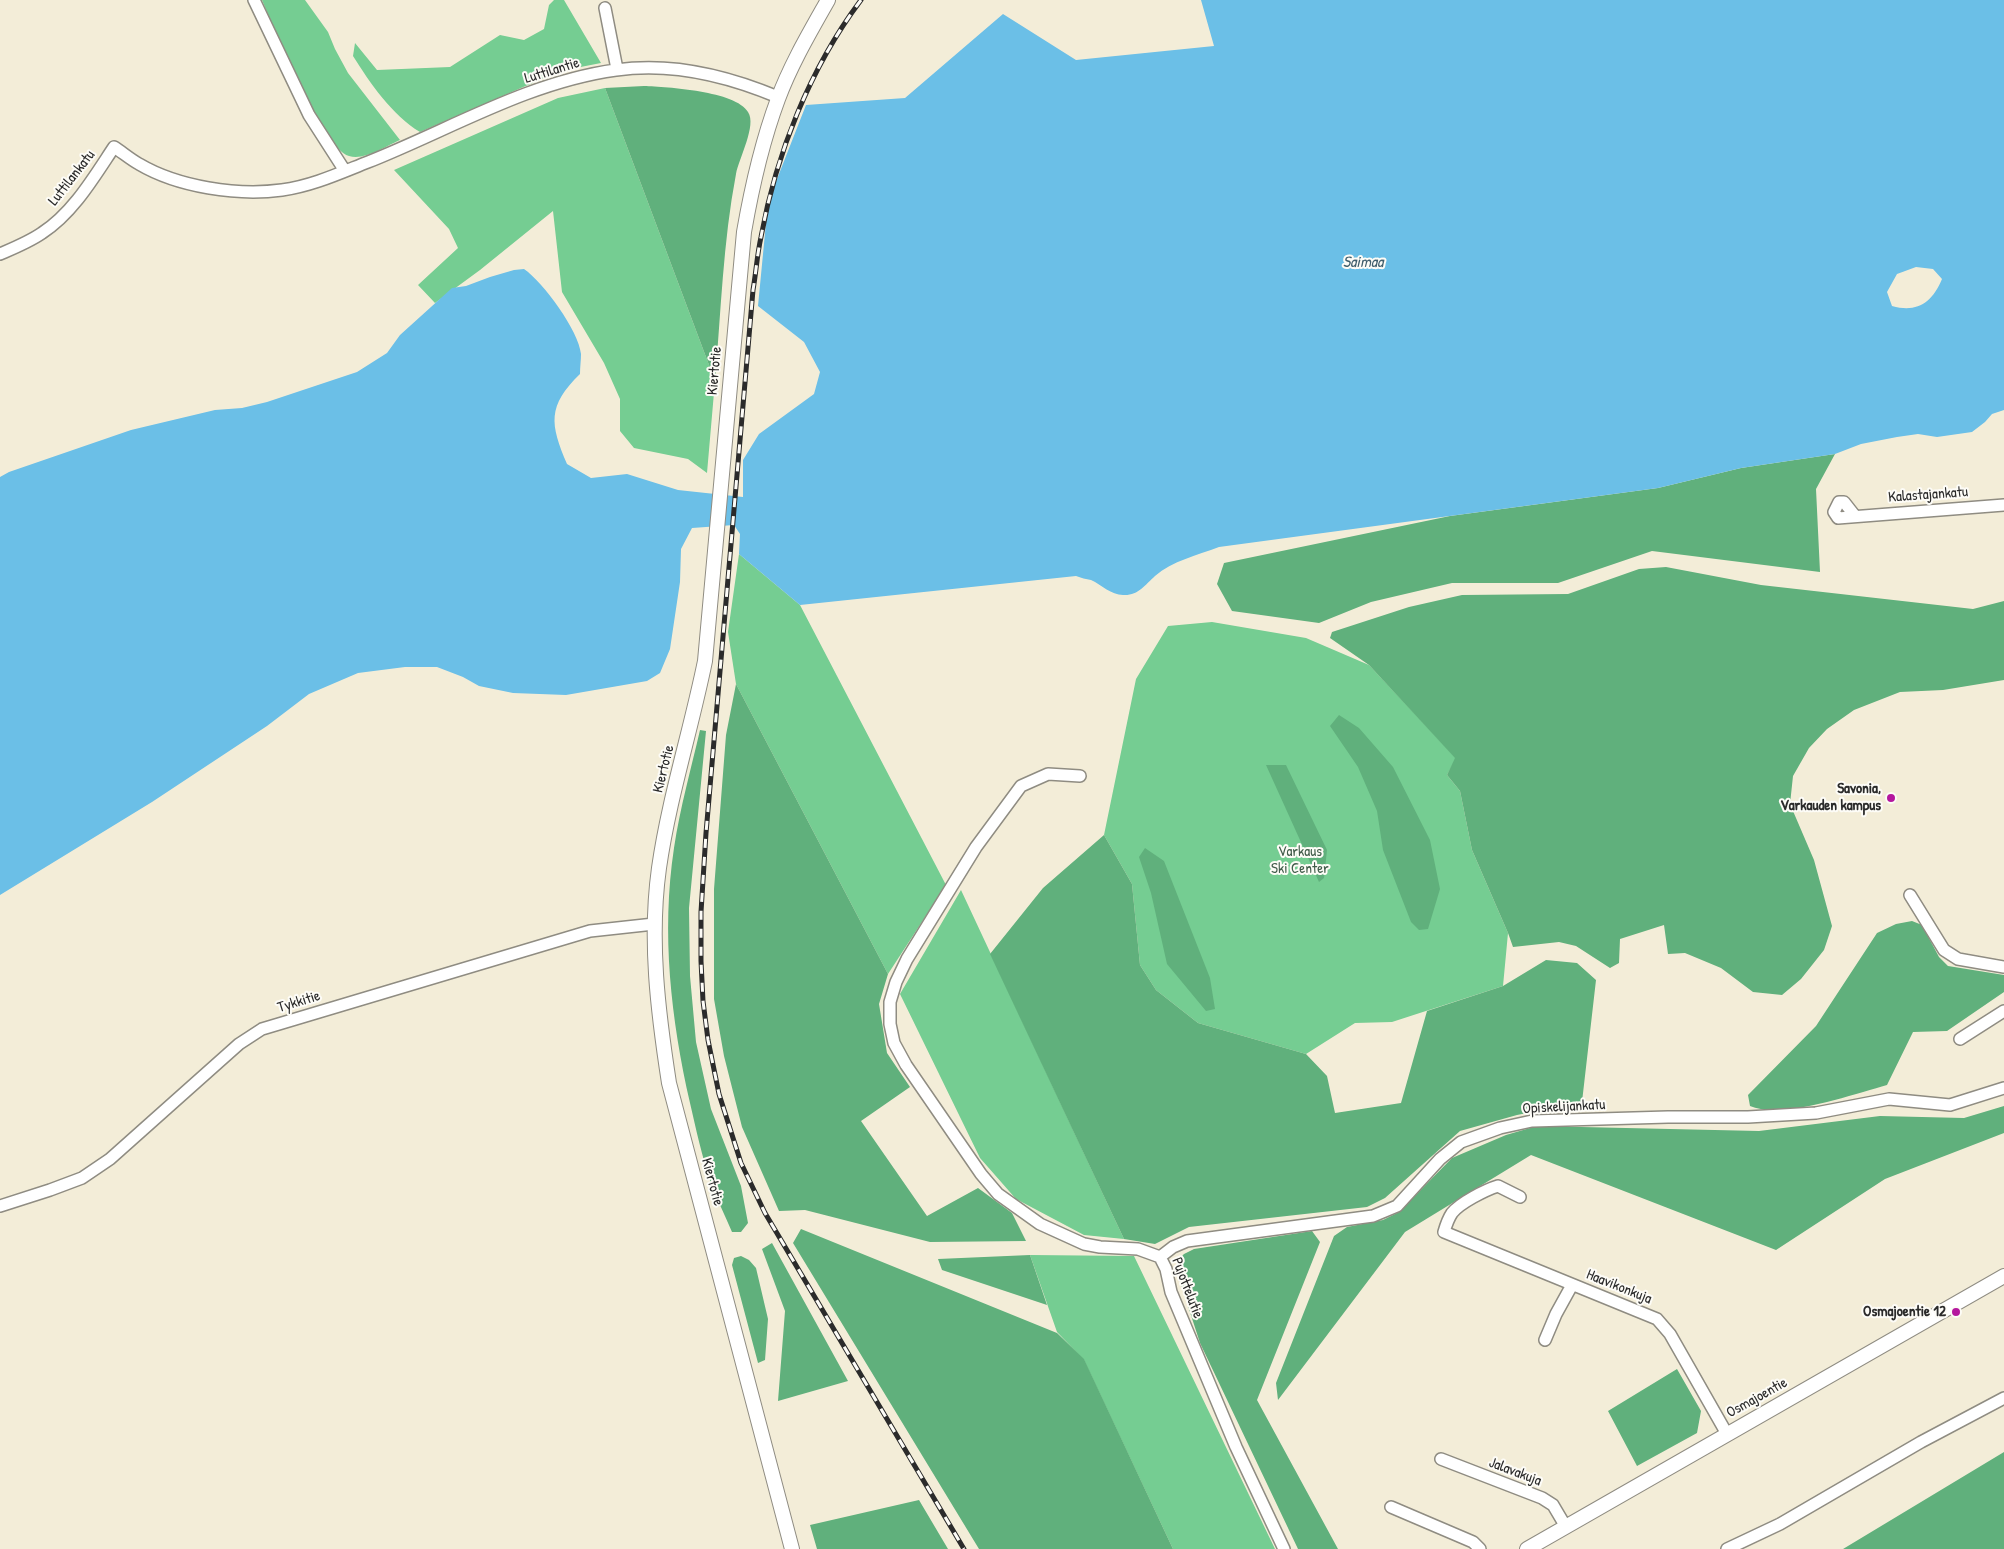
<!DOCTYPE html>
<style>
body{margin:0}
canvas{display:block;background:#f3edd8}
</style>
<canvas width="2004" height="1549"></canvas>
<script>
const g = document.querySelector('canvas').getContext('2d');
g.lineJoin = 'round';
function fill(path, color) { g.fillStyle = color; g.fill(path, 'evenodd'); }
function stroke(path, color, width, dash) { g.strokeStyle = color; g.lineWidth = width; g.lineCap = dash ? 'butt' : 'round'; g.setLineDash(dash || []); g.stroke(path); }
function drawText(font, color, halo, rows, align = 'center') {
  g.font = font + ' "Patrick Hand",sans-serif'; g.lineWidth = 4; g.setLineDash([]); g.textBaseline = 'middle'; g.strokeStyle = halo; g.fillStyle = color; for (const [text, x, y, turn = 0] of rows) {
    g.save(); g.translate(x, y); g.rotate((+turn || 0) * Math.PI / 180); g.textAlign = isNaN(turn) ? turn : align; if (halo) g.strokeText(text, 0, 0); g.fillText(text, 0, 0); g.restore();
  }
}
fill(new Path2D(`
 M 262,0 L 305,0 L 328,32 L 335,49 L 348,73 L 400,140 C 386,146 364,161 349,156 C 322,148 274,29 262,0 Z
 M 554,0 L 564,0 L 601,63 L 560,71 L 420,132 C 392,115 370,83 353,56 L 355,43 L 377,70 L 450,67 L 500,35 L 524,40 L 544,29 L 549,5 Z
 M 605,88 L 715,381 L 707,473 L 688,459 L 634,448 L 620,431 L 620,399 L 604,363 L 562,292 L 553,211 L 480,270 L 435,303 L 418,285 L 458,248 L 449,229 L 394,170 L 558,98 Z
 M 739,554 L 800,605 L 946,885 L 888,974 L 736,684 L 728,632 Z
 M 1212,622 L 1306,638 L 1369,665 L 1456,758 L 1447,775 L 1460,791 L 1472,850 L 1508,933 L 1503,986 L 1392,1022 L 1355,1023 L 1306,1054 L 1198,1023 L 1156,990 L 1140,965 L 1132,884 L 1104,835 L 1136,679 L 1168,626 Z
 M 961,890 L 1124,1239 L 1084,1235 L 1016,1199 L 980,1158 L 900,994 Z
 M 1030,1255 L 1134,1256 L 1275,1549 L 1173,1549 L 1084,1360 L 1057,1332 Z`), '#75cd92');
fill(new Path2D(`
 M 644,86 C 667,87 736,91 748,112 C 757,125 739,158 736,174 C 723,242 721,312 715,381 L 605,88 Z
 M 1835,454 L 1816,489 L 1820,572 L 1652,551 L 1558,583 L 1452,583 L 1371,602 L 1319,623 L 1232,611 L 1217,584 L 1224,563 L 1450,516 L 1658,488 L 1741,468 Z
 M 1666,567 L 1761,585 L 1973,609 L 2004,601 L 2004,680 L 1943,690 L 1900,692 L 1854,710 L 1827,729 L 1809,748 L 1793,776 L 1790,804 L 1814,860 L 1832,926 L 1824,950 L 1801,979 L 1782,995 L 1753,992 L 1721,968 L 1685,953 L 1668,954 L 1664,925 L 1620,939 L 1619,963 L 1610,968 L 1576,946 L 1559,942 L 1513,947 L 1508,933 L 1472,850 L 1460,791 L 1447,775 L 1455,758 L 1369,665 L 1330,638 L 1332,632 L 1409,607 L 1462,595 L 1568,594 L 1639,569 Z
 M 736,684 L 888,974 L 879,1004 L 887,1053 L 910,1087 L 861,1121 L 927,1216 L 978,1188 L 1012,1213 L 1026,1241 L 930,1242 L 805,1210 L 779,1211 L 742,1127 L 724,1056 L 714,999 L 714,889 L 726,735 Z
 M 1339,715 L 1359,728 L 1393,767 L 1430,840 L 1440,889 L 1428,929 L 1419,930 L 1411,922 L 1383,850 L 1377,811 L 1358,767 L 1330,726 Z
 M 700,730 L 706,731 L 689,908 L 690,976 L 696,1042 L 711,1109 L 741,1186 L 748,1223 L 741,1232 L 732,1232 C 725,1216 717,1199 711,1183 C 702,1157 696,1129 690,1103 C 671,1019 661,933 674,848 C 680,808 691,769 700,730 Z
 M 1266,765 L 1286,765 L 1327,850 L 1324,878 L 1319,882 Z
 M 1104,835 L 1132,884 L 1140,965 L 1156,990 L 1198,1023 L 1306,1054 L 1327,1076 L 1335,1113 L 1401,1103 L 1427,1011 L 1503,986 L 1546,960 L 1577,963 L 1596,980 L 1582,1102 L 1517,1115 L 1460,1131 L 1385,1198 L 1367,1207 L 1189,1227 L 1155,1244 L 1124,1239 L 990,954 L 1043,888 Z
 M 1145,848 L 1164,861 L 1210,978 L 1215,1009 L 1206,1011 L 1167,964 L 1151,893 L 1139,857 Z
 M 1912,921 L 1922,925 L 1939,957 L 1948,966 L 2004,975 L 2004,992 L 1947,1031 L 1913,1032 L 1887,1085 C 1854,1094 1781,1120 1750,1106 L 1748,1095 L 1816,1026 L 1877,933 L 1896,924 Z
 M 2004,1106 L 2004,1133 L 1885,1179 L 1776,1250 L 1531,1155 L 1405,1232 L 1278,1400 L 1276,1383 L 1334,1236 L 1347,1227 L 1383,1220 L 1399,1212 L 1452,1158 L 1506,1135 L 1537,1126 L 1759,1131 L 1880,1116 L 1964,1118 Z
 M 801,1229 L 1057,1333 L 1084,1359 L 1173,1549 L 979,1549 L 793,1243 Z
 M 1312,1231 L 1320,1242 L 1257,1400 L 1338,1549 L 1298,1549 L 1200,1343 L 1177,1272 L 1177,1261 L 1184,1254 L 1194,1249 Z
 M 772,1243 L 848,1381 L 778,1401 L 785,1311 L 762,1249 Z
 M 1030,1255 L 1047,1305 L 942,1270 L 938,1259 Z
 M 741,1256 L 749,1260 L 756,1268 L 768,1319 L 765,1360 L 758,1363 L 732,1265 L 734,1258 Z
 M 1677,1369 L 1701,1411 L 1697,1433 L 1637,1466 L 1608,1411 Z
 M 2004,1452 L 2004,1549 L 1843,1549 Z
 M 919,1500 L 948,1549 L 817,1549 L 810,1525 Z`), '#60b07c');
fill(new Path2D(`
 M 1201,0 L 2004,0 L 2004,410 L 1992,414 L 1985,422 L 1972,432 L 1937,437 L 1918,434 L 1897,437 L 1861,444 L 1835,454 L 1741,468 L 1658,488 L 1219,547 C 1198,555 1172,561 1155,576 C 1145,585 1138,596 1123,595 C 1111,595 1102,585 1091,580 C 1086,579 1081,578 1076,576 L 800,605 L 739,554 L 740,534 L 734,525 L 692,528 L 681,549 L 680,582 L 670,649 L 660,673 L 647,681 L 566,695 L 513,693 L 479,686 L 463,677 L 437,667 L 405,667 L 358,673 L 309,694 L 267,726 L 152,802 L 0,895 L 0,477 L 9,472 L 131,430 L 215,410 L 242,408 L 267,402 L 357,372 L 387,353 L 400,335 L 452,288 L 466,286 L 490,277 L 514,270 L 524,269 C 543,282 579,331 581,354 C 581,360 580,367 580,374 C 547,406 550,424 567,464 L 591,478 L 627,474 L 678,490 L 743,497 L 743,460 L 759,434 L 814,394 L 820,372 L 804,342 L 758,306 L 768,202 L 806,105 L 905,98 L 1003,14 L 1076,60 L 1214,46 ZM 1916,267 L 1933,269 L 1942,279 C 1932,303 1917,313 1892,306 L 1887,292 L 1897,274 Z`), '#6bbfe7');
const minor = new Path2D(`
 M 254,0 L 309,115 L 345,171
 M 605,8 L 617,69
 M 0,254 C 14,248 29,242 42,233 C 73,213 94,177 114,147 C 122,152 130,159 139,164 C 178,187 237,196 282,190 C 312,186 340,173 368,162 C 449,130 528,82 616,70 C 670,62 728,76 778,97
 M 1855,516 L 1844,502 L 1839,502 L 1834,512 L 1838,518 L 2004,505
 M 1080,776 L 1048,774 L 1021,786 L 976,847 L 907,959 L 896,982 L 890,1002 L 890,1024 L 894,1043 L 906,1065 L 981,1174 L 998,1194 L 1040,1224 L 1084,1244 L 1100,1247 L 1138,1249 L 1160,1257 L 1166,1269 L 1171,1292 L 1236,1447 L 1284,1549
 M 1910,895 L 1944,950 L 1958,959 L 2004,967
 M 1960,1039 L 2004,1011
 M 1520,1197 L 1498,1186 C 1485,1190 1460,1203 1452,1213 C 1448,1219 1446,1225 1444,1232 L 1657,1319 L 1670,1334 L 1727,1434
 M 0,1206 L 50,1190 L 82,1178 L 110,1159 L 239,1044 L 262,1029 L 590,931 L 654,924
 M 1160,1257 L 1173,1247 L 1187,1241 L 1373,1216 L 1397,1206 L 1440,1159 L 1461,1142 L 1500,1128 L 1532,1121 L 1668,1117 L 1748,1117 L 1816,1113 L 1889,1099 L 1950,1105 L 2004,1088
 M 1545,1340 L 1556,1314 L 1572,1285
 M 1441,1459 L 1542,1498 L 1553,1505 L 1566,1527
 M 1391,1507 L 1473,1542 L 1480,1549
 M 1727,1549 L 1780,1524 L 1921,1442 L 2004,1398`);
const tertiary = new Path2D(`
 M 792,1549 L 669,1083 C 658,1012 649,940 659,868 C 669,798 691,730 705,661 L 744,232 C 752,186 762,142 778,99 C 791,64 810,32 828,0
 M 1527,1549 L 2004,1276`);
stroke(minor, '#8f8c82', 14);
stroke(tertiary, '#8f8c82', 16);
stroke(minor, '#fff', 11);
stroke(tertiary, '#fff', 14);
const rail = new Path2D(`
 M 861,0 C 810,68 776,154 761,237 C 757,255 756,273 753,290 L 706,833 L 701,912 L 701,961 L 703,1001 L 708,1040 L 719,1094 L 741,1163 L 765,1213 L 964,1549`);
stroke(rail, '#2b2b2b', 5);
stroke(rail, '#fdfcf7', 3, [9]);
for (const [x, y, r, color] of [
 [1891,798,5,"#b5179e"],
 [1956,1312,5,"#b5179e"]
]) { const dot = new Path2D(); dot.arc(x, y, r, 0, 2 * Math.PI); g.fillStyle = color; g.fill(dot); stroke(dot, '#fdfcf7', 2); }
drawText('15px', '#2b2b2b', '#fdfcf7', [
 ["Luttilantie",552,71,-17],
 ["Luttilankatu",72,178,-52],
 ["Kiertotie",715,371,-85],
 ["Kalastajankatu",1928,495,-4],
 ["Kiertotie",664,769,-76],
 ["Tykkitie",299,1002,-17],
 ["Opiskelijankatu",1564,1107,-3],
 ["Kiertotie",712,1182,75],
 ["Haavikonkuja",1619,1287,22],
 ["Pujottelutie",1187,1288,69],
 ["Osmajoentie",1757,1398,-29],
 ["Jalavakuja",1515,1472,21]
]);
drawText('bold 15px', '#2b2b2b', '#fdfcf7', [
 ["Savonia,",1881,789],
 ["Varkauden kampus",1881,806],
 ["Osmajoentie 12",1946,1312]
], 'right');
drawText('15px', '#415c4a', '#fdfcf7', [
 ["Varkaus",1300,852],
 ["Ski Center",1300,869]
]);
drawText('italic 16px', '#415f6d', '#fdfcf7', [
 ["Saimaa",1363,263]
]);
</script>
